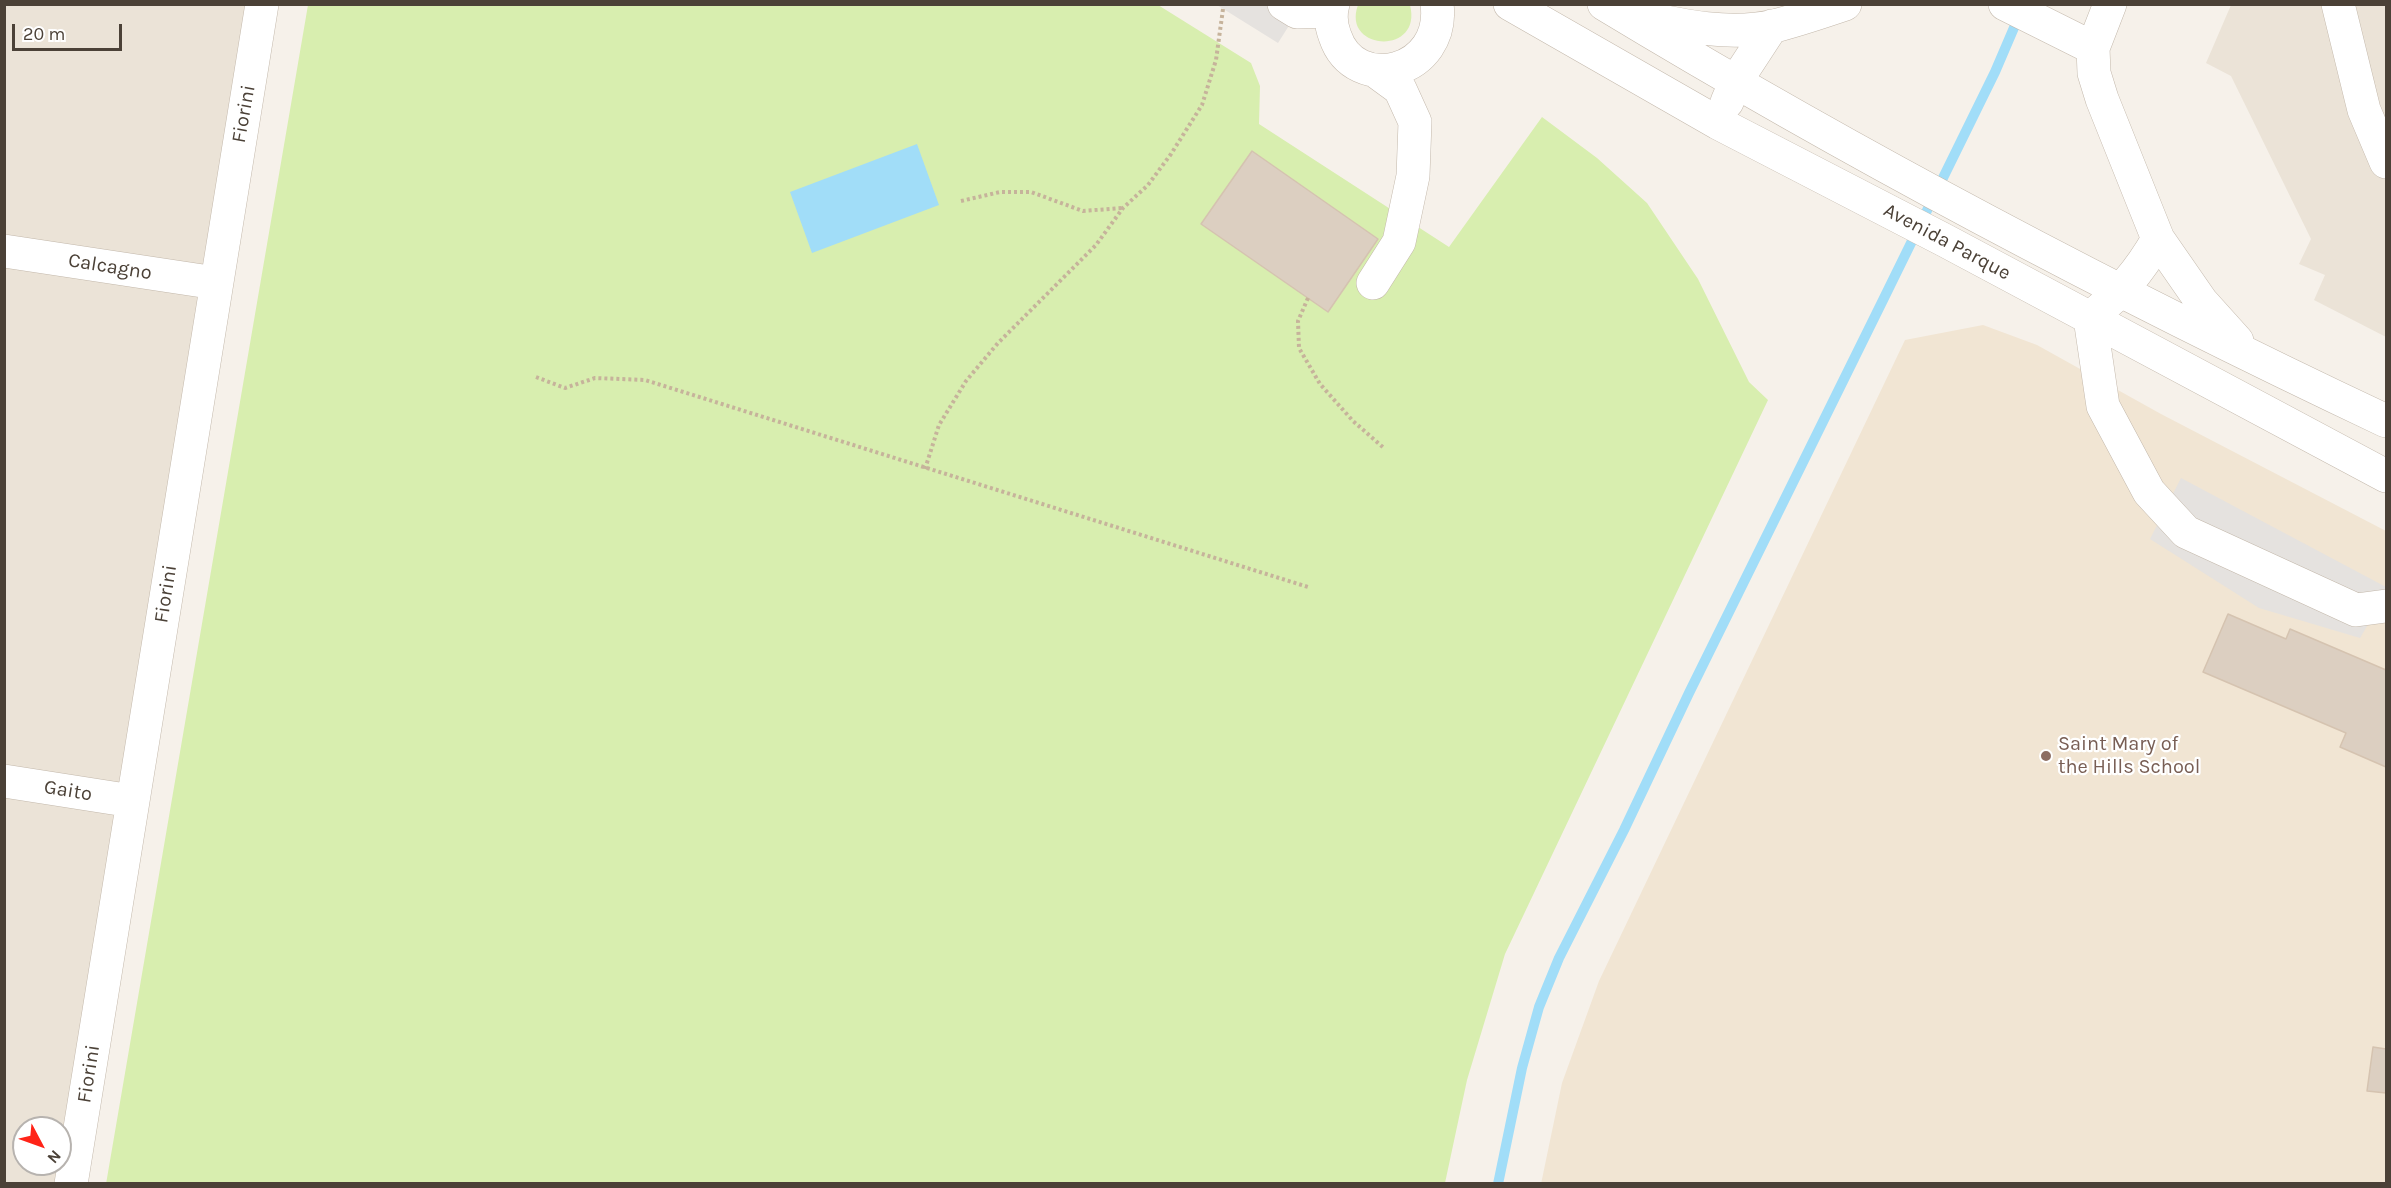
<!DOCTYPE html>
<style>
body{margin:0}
#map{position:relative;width:2391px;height:1188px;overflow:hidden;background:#f6f1ea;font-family:Karla,sans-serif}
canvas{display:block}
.frame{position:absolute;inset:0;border:6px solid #4b4137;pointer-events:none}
.north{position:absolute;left:12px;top:1116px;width:60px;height:60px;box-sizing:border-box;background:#fff;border:2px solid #b7b3af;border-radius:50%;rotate:131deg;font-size:16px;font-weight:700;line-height:24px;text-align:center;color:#4b4137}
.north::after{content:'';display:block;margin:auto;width:21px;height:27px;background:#ff2418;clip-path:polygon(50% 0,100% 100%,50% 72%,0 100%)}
.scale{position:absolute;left:12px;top:24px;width:110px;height:27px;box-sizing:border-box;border:3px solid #4b4137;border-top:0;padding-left:8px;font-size:18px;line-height:21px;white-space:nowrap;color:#4b4137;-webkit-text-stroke:4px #fff;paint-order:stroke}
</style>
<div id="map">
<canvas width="2391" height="1188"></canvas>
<div class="frame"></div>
<div class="north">N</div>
<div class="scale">20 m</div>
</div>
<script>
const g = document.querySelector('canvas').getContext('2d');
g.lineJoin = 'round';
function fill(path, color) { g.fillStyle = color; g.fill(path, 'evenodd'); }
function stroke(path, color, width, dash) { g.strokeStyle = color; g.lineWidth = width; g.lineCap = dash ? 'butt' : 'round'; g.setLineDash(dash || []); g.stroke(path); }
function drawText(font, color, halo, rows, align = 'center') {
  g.font = font + ' Karla,sans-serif'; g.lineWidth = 4.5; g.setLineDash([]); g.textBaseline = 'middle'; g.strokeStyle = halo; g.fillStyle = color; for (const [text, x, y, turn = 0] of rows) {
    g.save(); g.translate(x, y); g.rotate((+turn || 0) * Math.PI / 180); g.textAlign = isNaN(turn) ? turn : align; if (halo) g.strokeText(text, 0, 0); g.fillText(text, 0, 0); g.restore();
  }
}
fill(new Path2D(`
 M 5,5 L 253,5 L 71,1183 L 5,1184 ZM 24,1128 L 60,1128 L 60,1164 L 24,1164 Z
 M 2231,5 L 2386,5 L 2386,337 L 2314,300 L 2325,275 L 2299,264 L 2311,239 L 2231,76 L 2206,63 Z`), '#ebe3d7');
fill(new Path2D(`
 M 1983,325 L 2037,345 L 2161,414 L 2386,531 L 2386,1183 L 1541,1184 L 1562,1083 L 1599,981 L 1905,340 Z`), '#f1e5d3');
fill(new Path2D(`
 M 308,5 L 1158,5 L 1251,63 L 1260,86 L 1259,124 L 1449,247 L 1542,117 L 1597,158 L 1647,203 L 1698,279 L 1749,382 L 1768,400 L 1505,954 L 1467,1080 L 1445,1183 L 106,1184 Z
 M 1358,5 L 1410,5 C 1423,56 1341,51 1358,5 Z`), '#d8eeaf');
fill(new Path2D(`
 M 1217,5 L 1302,5 L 1278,43 Z
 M 2181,478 L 2386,587 L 2386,594 L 2360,638 L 2259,608 L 2150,539 Z`), '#e5e2df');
fill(new Path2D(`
 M 917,144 L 939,205 L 812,253 L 790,192 Z`), '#a1ddf8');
stroke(new Path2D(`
 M 1498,1184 L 1522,1068 L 1539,1007 L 1559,958 L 1624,830 L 1689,693 L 1885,296 L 1995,72 L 2019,16`), '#a1ddf8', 10);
const building = new Path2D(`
 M 1252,151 L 1378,239 L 1328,312 L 1201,224 Z
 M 2228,614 L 2286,639 L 2290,629 L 2386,670 L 2386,767 L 2340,747 L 2346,733 L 2203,672 Z
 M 2373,1047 L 2386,1049 L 2386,1093 L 2367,1091 Z`);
fill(building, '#dccfc1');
stroke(building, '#d5c3b0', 1.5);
const minor = new Path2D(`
 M 1284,4 L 1297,12 L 1331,11
 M 1333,4 C 1330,15 1331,26 1335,36 C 1355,96 1446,73 1437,4
 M 1510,4 L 1718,123 L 1946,241 L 2386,476
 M 1604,4 C 1857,157 2119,295 2386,421
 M 2005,4 L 2093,48
 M 2110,4 L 2093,48 L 2094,73 L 2102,99 L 2158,239 L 2201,301 L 2237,341
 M 2338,4 L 2364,110 L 2386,162
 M 1641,17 C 1683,26 1731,36 1774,26 C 1798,20 1821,12 1845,4
 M 1727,102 L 1736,81 L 1772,26
 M 2158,239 C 2138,274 2121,292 2090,318 L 2103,406 L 2149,492 L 2186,532 L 2356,610 L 2386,606
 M 4,251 L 216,283
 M 1373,283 L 1399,242 L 1413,176 L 1415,122 L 1400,89 L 1374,70
 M 4,781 L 132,801
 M 71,1184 L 262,4`);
stroke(minor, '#c3b8ab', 34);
stroke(new Path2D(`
 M 961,201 L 1000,192 L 1031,192 L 1083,211 L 1122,208
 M 1308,298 L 1298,321 L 1299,348 L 1320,384 L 1353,421 L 1385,449
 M 536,377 L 565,388 L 595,378 L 645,380 L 1308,587
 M 925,469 L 939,425 L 966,381 L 998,343 L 1096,245 L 1123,208 L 1148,185 L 1171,154 L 1202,105 L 1216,60 L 1223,9`), '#c6b39b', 4, [3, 3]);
stroke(minor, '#fff', 33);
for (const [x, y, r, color] of [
 [2046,756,6,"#8d6e63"]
]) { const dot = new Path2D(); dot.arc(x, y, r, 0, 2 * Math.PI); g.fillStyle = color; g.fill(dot); stroke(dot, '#fff', 2); }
drawText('20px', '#4b4137', '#fff', [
 ["Fiorini",244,114,-80],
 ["Avenida Parque",1947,242,28],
 ["Calcagno",110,267,9],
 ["Fiorini",166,594,-81],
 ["Gaito",68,791,9],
 ["Fiorini",89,1074,-81]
]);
drawText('20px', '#785e54', '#fff', [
 ["Saint Mary of",2058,744],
 ["the Hills School",2058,767]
], 'left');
</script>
